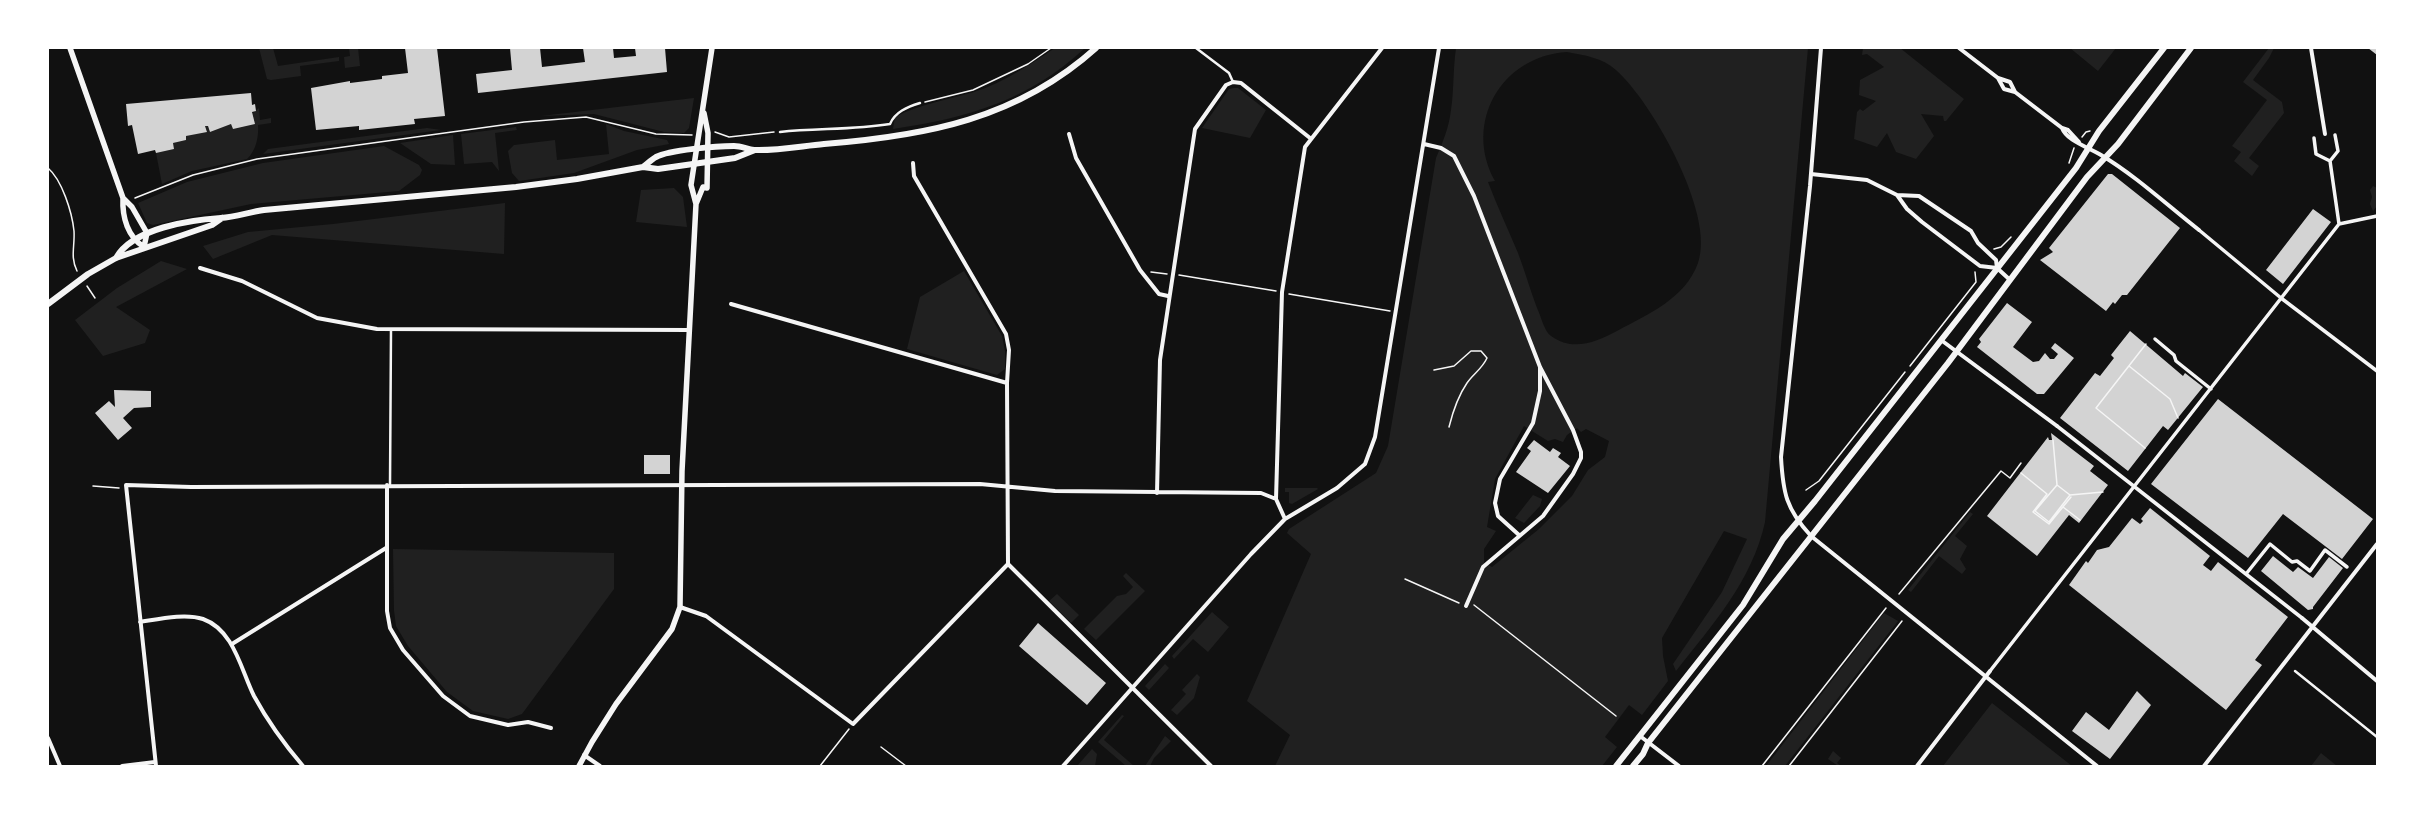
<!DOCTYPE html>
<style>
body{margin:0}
#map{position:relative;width:2425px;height:814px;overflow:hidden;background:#111;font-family:Lora,serif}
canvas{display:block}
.frame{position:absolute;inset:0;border:49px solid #fff;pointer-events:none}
</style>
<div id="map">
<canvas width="2425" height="814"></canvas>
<div class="frame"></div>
</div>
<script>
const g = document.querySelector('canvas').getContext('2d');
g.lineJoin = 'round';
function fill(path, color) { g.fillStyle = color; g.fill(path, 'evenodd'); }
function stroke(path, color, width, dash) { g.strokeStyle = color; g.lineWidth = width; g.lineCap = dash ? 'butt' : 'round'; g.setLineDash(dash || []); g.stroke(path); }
fill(new Path2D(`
 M 259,48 L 273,48 L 278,66 L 339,57 L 339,61 L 300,66 L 301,76 L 271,80 L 267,79 Z
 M 349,48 L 358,48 L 360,66 L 345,68 L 344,57 L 350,56 Z
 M 1055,48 L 1085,48 C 1028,101 967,118 893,129 L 895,117 C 920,104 947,100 974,92 C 1001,84 1031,64 1055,48 Z
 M 1456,48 L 1808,48 L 1765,522 C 1752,581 1713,624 1676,671 L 1673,664 L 1722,592 L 1747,539 L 1724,531 L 1662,638 L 1663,656 L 1668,681 L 1642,715 L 1629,705 L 1605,737 L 1617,747 L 1602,766 L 1275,766 L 1290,735 L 1247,701 L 1311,554 L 1287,533 L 1289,529 L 1376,473 L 1388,446 L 1436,158 C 1443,142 1449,127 1451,110 C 1454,89 1453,69 1456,48 ZM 1567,52 C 1584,55 1603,58 1616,70 C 1652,102 1716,215 1698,263 C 1685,299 1648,314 1617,331 C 1596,342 1573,352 1551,336 C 1544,331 1541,316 1537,308 C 1530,290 1525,271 1518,253 C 1508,229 1497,206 1488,182 L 1495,181 C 1463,123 1501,56 1567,52 ZM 1524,426 L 1548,441 L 1555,439 L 1563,442 L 1567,435 L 1577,428 L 1581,432 L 1586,429 L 1609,441 L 1605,457 L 1588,470 L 1572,496 L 1539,529 L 1492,567 L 1484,563 L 1484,549 L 1496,531 L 1487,527 L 1495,479 Z
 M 1863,48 L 1900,48 L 1964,99 L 1946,121 L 1944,121 L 1943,116 L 1921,114 L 1934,136 L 1916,159 L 1896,152 L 1887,133 L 1877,147 L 1854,139 L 1857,112 L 1860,109 L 1863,111 L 1876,101 L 1859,95 L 1860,80 L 1884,67 L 1867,54 L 1862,55 Z
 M 2070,48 L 2116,48 L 2098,71 Z
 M 2269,48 L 2274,48 L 2269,58 L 2253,80 L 2282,102 L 2284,113 L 2249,158 L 2259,166 L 2252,176 L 2234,161 L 2241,152 L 2232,146 L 2267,100 L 2243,82 Z
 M 1234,88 L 1238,88 L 1266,110 L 1250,138 L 1202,128 L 1229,89 Z
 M 694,98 L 689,128 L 684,133 L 664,132 L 594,114 L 541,116 Z
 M 259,108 L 260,120 L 271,118 L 271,123 L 258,125 C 259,136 256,151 247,159 L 192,171 L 162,184 L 156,153 L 174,149 L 173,143 L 186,140 L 186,136 L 207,131 L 205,126 L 208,126 L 210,132 L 231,124 L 233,129 Z
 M 606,124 L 624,131 L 667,140 L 669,144 L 637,150 L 574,173 L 519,181 L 512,173 L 508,151 L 514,145 L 555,140 L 557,160 L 609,154 Z
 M 516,127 L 517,130 L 495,133 L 499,171 L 492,162 L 464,164 L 461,134 Z
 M 427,128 L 441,130 L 263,154 L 268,149 Z
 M 453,135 L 455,165 L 431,164 L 400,143 Z
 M 384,146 L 419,165 L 422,170 L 420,175 L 399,191 L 251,204 L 153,225 L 147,223 L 138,203 L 187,182 L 263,163 Z
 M 2373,186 L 2377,188 L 2377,206 L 2373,211 L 2370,204 L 2372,197 L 2370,190 Z
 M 674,188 L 683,197 L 687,227 L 636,222 L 641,190 Z
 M 505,203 L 504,254 L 272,235 L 213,259 L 203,246 L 248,232 L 333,224 Z
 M 161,261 L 187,269 L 116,307 L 150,330 L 145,343 L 103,356 L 75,320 L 117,288 Z
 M 964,271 L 1002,336 L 1005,351 L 1005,369 L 997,375 L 907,349 L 920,297 Z
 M 1285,488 L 1317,488 L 1318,489 L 1292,504 L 1289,503 L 1289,492 L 1285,492 Z
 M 1533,495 L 1542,499 L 1540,506 L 1524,523 L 1515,518 Z
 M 1970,512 L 1973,514 L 1955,536 L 1967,546 L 1960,559 L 1966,569 L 1962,574 L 1939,556 L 1911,592 L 1908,590 Z
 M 393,549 L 614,553 L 614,589 L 522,714 L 508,719 L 473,711 L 447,692 L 408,646 L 396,626 L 394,610 Z
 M 1126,573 L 1145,591 L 1096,640 L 1084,629 L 1117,596 L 1126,594 L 1133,587 L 1123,576 Z
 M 1057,594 L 1079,615 L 1071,623 L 1049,601 Z
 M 1212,612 L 1229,627 L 1208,652 L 1193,639 L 1174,659 L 1172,656 Z
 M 1884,613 L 1898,621 L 1895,625 L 1785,766 L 1766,766 Z
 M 1165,664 L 1169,668 L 1149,690 L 1145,686 Z
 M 1197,674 L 1200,677 L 1194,698 L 1177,715 L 1171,710 L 1186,694 L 1182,690 Z
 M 1992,703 L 2072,766 L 1943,766 Z
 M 1122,715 L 1124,716 L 1104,740 L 1134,766 L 1126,766 L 1098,742 Z
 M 1165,736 L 1171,741 L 1154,758 L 1150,766 L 1145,766 Z
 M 1092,749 L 1097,754 L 1095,766 L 1077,766 Z
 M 1833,751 L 1841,758 L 1837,763 L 1841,766 L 1838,766 L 1828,759 Z
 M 2321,753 L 2337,766 L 2311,766 Z`), '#202020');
fill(new Path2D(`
 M 405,48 L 437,48 L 445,116 L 414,119 L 415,124 L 359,130 L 359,126 L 316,130 L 311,88 L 350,81 L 350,83 L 382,79 L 382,76 L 408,73 Z
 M 510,48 L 540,48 L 542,67 L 585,62 L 583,48 L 613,48 L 614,58 L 636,56 L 635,48 L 665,48 L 667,72 L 478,93 L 476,74 L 512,70 Z
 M 2368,48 L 2377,48 L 2377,55 Z
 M 251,93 L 252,105 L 255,104 L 256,111 L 252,112 L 255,124 L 233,129 L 231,124 L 210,132 L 208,126 L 205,126 L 207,132 L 186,136 L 186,140 L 173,143 L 174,149 L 156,153 L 155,150 L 138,154 L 132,125 L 128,126 L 126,104 Z
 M 2108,174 L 2112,174 L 2180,228 L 2127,295 L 2122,295 L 2115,304 L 2113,302 L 2106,311 L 2040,260 L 2053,252 L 2049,248 Z
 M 2313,209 L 2331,222 L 2283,284 L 2266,270 Z
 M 2007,303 L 2032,322 L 2013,347 L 2033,362 L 2039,361 L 2045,353 L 2050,359 L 2054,359 L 2058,354 L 2051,348 L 2055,343 L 2074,358 L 2044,394 L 2037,394 L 1977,347 L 1981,342 L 1979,339 Z
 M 2130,331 L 2183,376 L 2185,373 L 2203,387 L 2168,430 L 2163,426 L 2128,471 L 2060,418 L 2095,373 L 2100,376 L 2114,358 L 2111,355 Z
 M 114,390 L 151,391 L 151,407 L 134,408 L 123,418 L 132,428 L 118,440 L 95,413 L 109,401 L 115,407 Z
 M 2218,399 L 2373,519 L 2342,559 L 2283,514 L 2248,558 L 2151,484 Z
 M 2051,433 L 2094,466 L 2090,471 L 2108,485 L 2079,523 L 2069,515 L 2037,556 L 1987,516 L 2048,437 L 2049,440 L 2052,440 Z
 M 1534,440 L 1550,452 L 1553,448 L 1561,453 L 1558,457 L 1570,466 L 1548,493 L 1516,472 L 1531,451 L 1527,448 Z
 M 644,455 L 670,455 L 670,474 L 644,474 Z
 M 2150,508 L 2210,556 L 2203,565 L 2211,571 L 2218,562 L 2288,617 L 2255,660 L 2262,665 L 2226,710 L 2069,585 L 2086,561 L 2088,563 L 2097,550 L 2109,547 L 2132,518 L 2140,524 L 2143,521 L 2141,519 Z
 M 2273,556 L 2293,572 L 2298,567 L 2313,578 L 2329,557 L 2343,568 L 2313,607 L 2313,609 L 2308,610 L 2261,571 Z
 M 1038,623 L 1106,683 L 1087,705 L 1019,646 Z
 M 2137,691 L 2151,705 L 2110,759 L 2072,731 L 2086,712 L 2109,730 Z`), '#d3d3d3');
stroke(new Path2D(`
 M 925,102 L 973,90 L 1028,64 L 1051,48
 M 715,132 L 729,137 L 774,132
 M 2082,137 L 2086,132 L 2090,131
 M 2069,163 L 2074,148
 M 48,168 C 62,180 72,212 74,231 C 75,246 70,257 77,271
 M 135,198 L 193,175 L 257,159 L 524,122 L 586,117 L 656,134 L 692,135
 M 1994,249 L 2001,247 L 2011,237
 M 1151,272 L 1167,274
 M 1179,275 L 1276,291
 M 87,286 L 95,298
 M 1289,294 L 1390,311
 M 1910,366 L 1976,282 L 1975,272
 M 2129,366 L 2170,399 L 2178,418
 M 1434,370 L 1454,366 L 1471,351 L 1481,351 L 1487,358 C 1482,369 1473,374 1467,383 C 1458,396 1453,411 1449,427
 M 2053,440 L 2057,485
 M 2145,448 L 2096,408 L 2146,344
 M 2021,473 L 2047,494 L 2033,512 L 2049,524 L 2071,497
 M 2057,485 L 2070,495 L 2049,522 L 2035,511 Z
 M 93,486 L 119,488
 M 1806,490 L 1819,481 L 1905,372
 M 2070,495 L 2103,492
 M 2063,507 L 2080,520
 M 1405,579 L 1459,603
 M 1899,594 L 2001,471 L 2010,478 L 2021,463
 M 1474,605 L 1616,716
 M 881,747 L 906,766
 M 820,766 L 849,729
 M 1762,766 L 1886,608
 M 1789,766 L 1902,621`), '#f5f5f5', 1.5);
stroke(new Path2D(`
 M 1196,48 L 1229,73 L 1233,82
 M 780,132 C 817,128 853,130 890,124 C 895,112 907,107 920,103
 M 390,485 L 391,330
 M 2295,671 L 2377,737`), '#f5f5f5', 2.5);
stroke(new Path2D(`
 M 2335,135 L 2338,151 L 2330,161 L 2339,224
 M 2314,138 L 2316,154 L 2330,161
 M 2339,224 L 2377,216
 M 2199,230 L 2281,298 L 2377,371
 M 2155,339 L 2174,355 L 2176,361 L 2211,389
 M 2057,426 L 2302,618
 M 2246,574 L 2270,544 L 2292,562 L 2297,561 L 2310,571 L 2325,550 L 2347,567
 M 1990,671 L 2339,224`), '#f5f5f5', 3.5);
stroke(new Path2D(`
 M 1821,48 L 1810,186 L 1781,457 C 1783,493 1786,509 1811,536 L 2097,766
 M 1959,48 L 1998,78 L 2004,89 L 2015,92 L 2062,128 L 2068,130 L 2079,142
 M 2311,48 L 2325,134
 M 1998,78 L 2010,82 L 2015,92
 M 2062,128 C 2067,141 2088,147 2101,155 C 2136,176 2167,205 2199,230
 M 1069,134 L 1076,158 L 1140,270 L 1159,294 L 1168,296
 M 1424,144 L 1441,148 L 1454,156 L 1474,196 L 1540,367 L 1573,430 L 1581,452 L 1581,458 L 1573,474 L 1543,516 L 1483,567 L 1466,606
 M 1811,174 L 1867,180 L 1897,195 L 1919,196 L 1971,231 L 1978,243 L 1996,260 L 1997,268
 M 1897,195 L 1907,209 L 1922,222 L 1980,266 L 1997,268 L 2009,279
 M 200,268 L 242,281 L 317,318 L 377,329 L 690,330
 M 731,304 L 1007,383
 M 1941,340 L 2057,426
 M 387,485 L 387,611 L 390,628 L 403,650 L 443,696 L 470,716 L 508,725 L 528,722 L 551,728
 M 1157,493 L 1160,360 L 1195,129 L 1226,85 L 1233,82 L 1241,83 L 1310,138
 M 1276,499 L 1282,292 L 1305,147 L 1382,48
 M 1519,535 L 1498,516 L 1495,503 L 1500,479 L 1533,423 L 1540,391 L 1540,368
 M 1008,564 L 1211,766
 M 680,607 L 706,616 L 853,724 L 1008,564 L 1007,383 L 1009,350 L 1006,334 L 914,176 L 913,163
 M 2302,618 L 2377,681
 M 140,622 C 159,619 185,613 203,619 C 234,630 241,670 254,696 C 267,720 285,745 303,766
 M 232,644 L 386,548
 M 1640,736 L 1679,766
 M 48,738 L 60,766
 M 584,755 L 600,766
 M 122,766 L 155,762
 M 156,766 L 126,485 L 191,487 L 980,484 L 1055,491 L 1261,493 L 1276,499 L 1285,519
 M 1063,766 L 1251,554 L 1285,519 L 1337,488 L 1365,464 L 1375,437 L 1439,48
 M 1917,766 L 1990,671
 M 2204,766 L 2377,544`), '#f5f5f5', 4);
stroke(new Path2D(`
 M 70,48 L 123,198 C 122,218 128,237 144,247 L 147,233 L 132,207 L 123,198
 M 696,204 L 703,187 L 707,188 L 708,133 L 704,113
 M 579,766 L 592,742 L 616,704 L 672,629 L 680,607 L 682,471 L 696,204 L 691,185 L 712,48`), '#f5f5f5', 5.5);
stroke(new Path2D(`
 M 643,167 C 647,164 651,160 656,157 C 669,150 717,146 734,146 C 741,146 747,149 754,150 C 777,151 802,146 824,144 C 926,136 1017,119 1096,48
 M 116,258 C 133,228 190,220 221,218 C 235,217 250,212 264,210 L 516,187 L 577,179 L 643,167 L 658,169 L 735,158 L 755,150
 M 48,304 L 88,274 L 116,258 L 212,225 L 222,218
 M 1616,766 L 1743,605 L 1783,539 L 1815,501 L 2076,168 L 2099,131 L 2164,48
 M 1633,766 L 1643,754 L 1648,743 L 1948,363 L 2087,177 L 2118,144 L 2191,48`), '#f5f5f5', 6);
</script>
